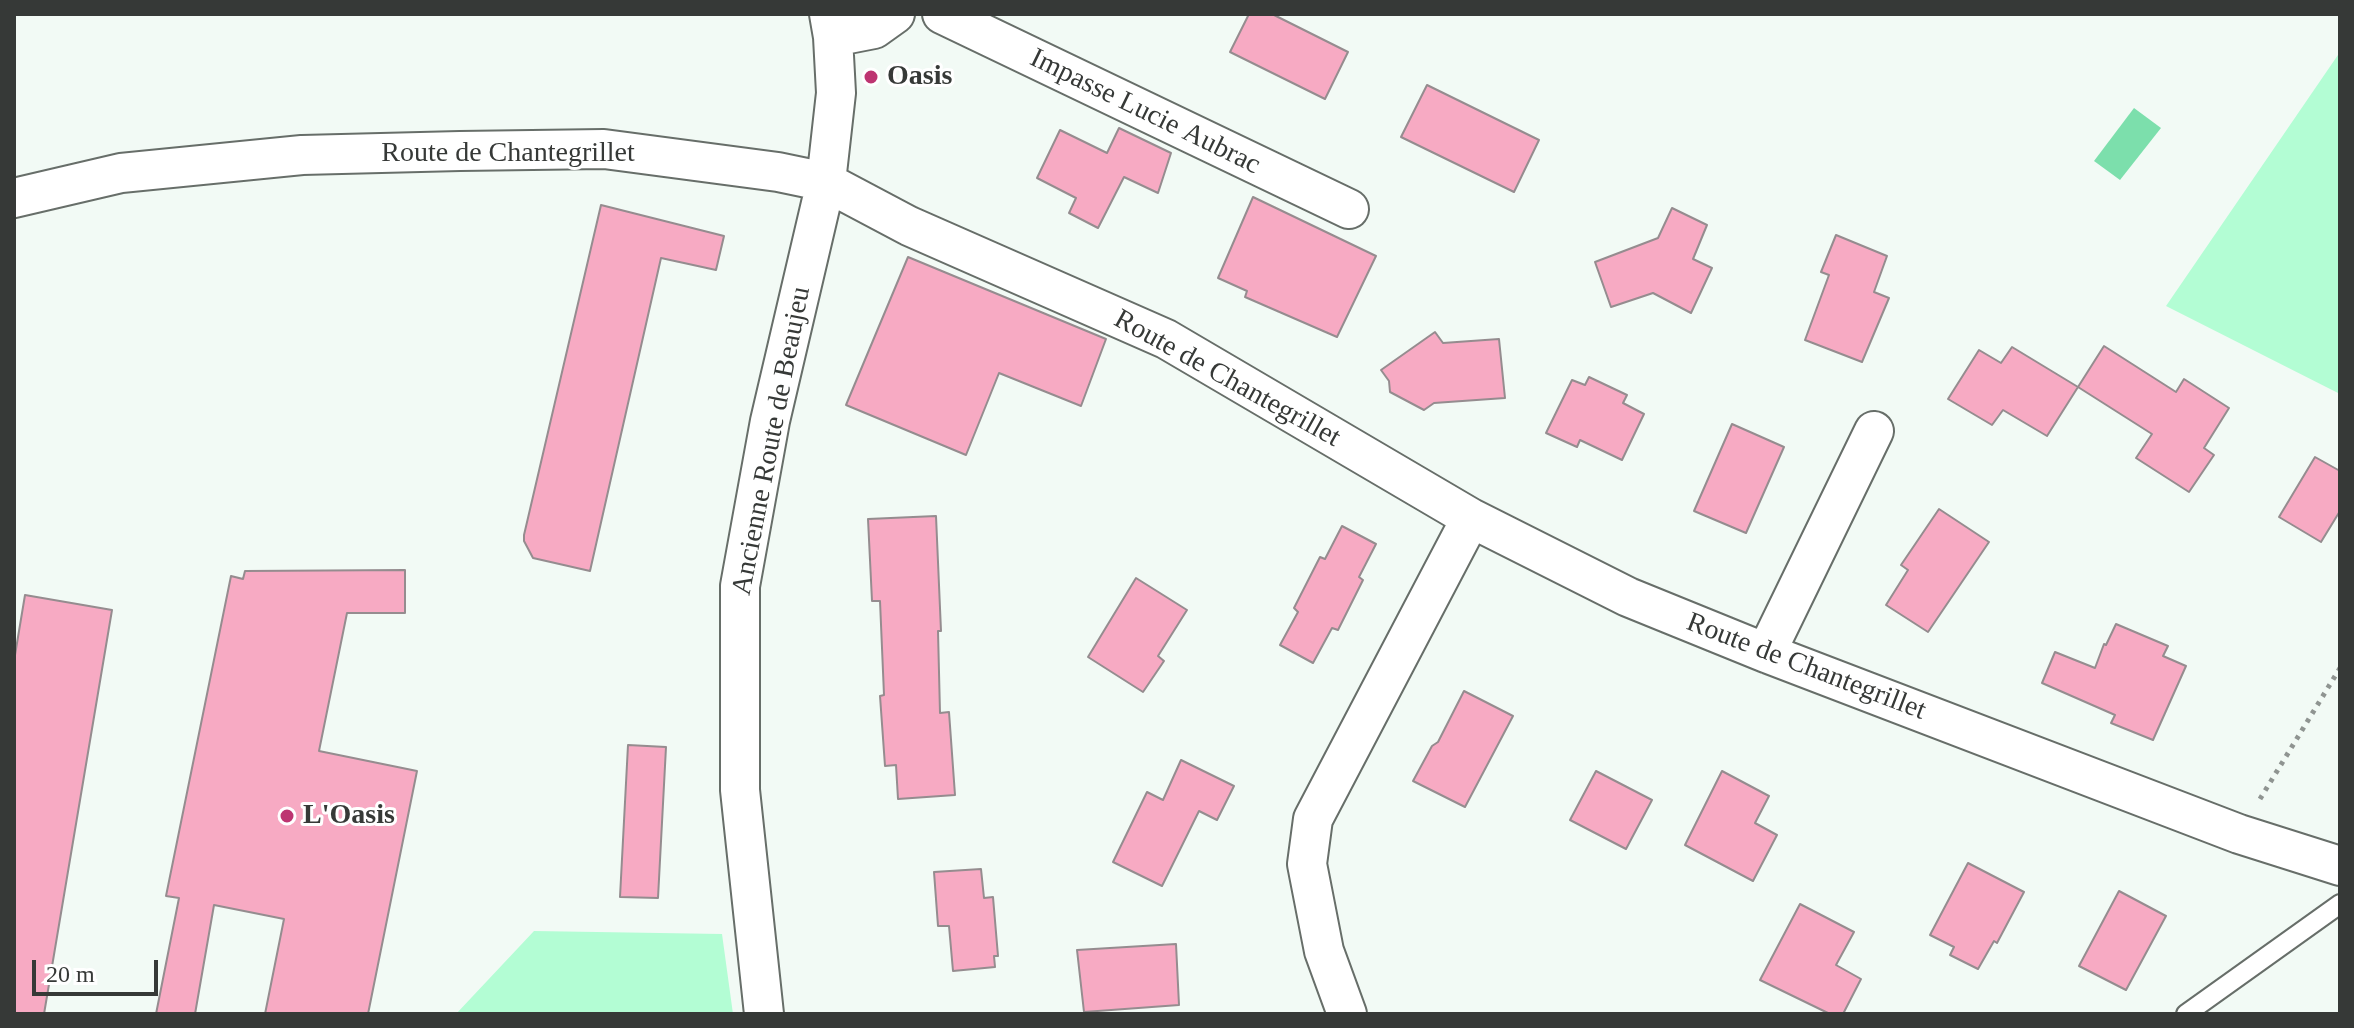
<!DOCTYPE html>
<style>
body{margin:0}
#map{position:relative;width:2354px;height:1028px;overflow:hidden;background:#f2faf5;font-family:Georgia,serif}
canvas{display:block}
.frame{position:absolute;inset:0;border:16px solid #363937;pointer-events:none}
.scale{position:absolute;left:32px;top:960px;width:126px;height:36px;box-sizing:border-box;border:4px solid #363937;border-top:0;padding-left:10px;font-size:24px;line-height:28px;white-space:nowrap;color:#363937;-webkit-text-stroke:6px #fff;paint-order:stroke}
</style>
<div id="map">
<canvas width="2354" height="1028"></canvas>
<div class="frame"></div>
<div class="scale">20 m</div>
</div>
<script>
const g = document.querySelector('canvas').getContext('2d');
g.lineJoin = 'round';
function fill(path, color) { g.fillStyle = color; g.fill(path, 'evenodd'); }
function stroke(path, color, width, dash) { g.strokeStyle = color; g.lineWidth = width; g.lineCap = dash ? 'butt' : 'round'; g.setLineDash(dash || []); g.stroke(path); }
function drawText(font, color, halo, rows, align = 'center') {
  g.font = font + ' Georgia,serif'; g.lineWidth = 6; g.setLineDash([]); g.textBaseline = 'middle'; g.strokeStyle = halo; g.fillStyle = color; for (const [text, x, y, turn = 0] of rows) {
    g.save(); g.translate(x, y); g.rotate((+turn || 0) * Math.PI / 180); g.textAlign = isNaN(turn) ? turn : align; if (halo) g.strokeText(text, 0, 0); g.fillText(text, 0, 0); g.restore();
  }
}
fill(new Path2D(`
 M 2340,52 L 2340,394 L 2166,306 Z
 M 534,931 L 722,934 L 733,1014 L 456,1014 Z`), '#b3fdd4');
fill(new Path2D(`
 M 2134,108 L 2161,128 L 2120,180 L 2094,161 Z`), '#7cdfac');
const building = new Path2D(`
 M 1249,14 L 1272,14 L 1348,52 L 1325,99 L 1230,52 Z
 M 1427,85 L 1539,140 L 1514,192 L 1401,137 Z
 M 1119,128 L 1171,153 L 1158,193 L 1124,177 L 1098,228 L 1069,213 L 1076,198 L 1037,178 L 1060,130 L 1107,153 Z
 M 1253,197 L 1376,256 L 1337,337 L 1245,297 L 1247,291 L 1218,278 Z
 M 601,205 L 724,236 L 716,270 L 661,258 L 590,571 L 533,558 L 524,541 L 524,535 Z
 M 1672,208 L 1707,225 L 1693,259 L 1712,268 L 1691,313 L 1653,293 L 1611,307 L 1595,262 L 1658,238 Z
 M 1836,235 L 1887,256 L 1874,292 L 1889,298 L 1862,362 L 1805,340 L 1829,275 L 1821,272 Z
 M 908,257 L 1106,339 L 1081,406 L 999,373 L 966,455 L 846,405 Z
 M 1435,332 L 1443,343 L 1499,339 L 1505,398 L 1434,403 L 1424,410 L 1390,392 L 1389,381 L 1381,370 Z
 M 2104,346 L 2176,392 L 2184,379 L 2229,408 L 2204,448 L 2214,455 L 2189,492 L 2136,458 L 2152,434 L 2078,387 Z
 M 2012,347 L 2078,387 L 2047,436 L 2003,410 L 1992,425 L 1948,399 L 1979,350 L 2001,363 Z
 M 1589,377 L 1627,395 L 1623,403 L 1644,414 L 1622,460 L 1580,440 L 1577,447 L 1546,433 L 1572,380 L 1585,385 Z
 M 1732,424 L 1784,447 L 1746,533 L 1694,511 Z
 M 2315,457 L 2340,471 L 2340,511 L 2321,542 L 2279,517 Z
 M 1939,509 L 1989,542 L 1928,632 L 1886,605 L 1908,570 L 1901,565 Z
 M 936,516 L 941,631 L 938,631 L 940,713 L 949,712 L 955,795 L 898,799 L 896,765 L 885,766 L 880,696 L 884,695 L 880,601 L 872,601 L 868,519 Z
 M 1342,526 L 1376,544 L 1359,577 L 1363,580 L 1338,630 L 1332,628 L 1313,663 L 1280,645 L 1298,612 L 1294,608 L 1320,557 L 1325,559 Z
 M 405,570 L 405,613 L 347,613 L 319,751 L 417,771 L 368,1014 L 265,1014 L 284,919 L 214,905 L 195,1014 L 156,1014 L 179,898 L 166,896 L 231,576 L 243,579 L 245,571 Z
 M 1136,578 L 1187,610 L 1158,656 L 1164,661 L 1143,692 L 1088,657 Z
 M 25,595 L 112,610 L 44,1014 L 14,1014 L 14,661 Z
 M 2116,624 L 2168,646 L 2163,656 L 2186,666 L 2153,740 L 2111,723 L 2115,715 L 2042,683 L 2055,652 L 2095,668 L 2104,644 L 2106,645 Z
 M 1464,691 L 1513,716 L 1465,807 L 1413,781 L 1432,746 L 1438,742 Z
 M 628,745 L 666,747 L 658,898 L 620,897 Z
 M 1181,760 L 1234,786 L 1217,820 L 1199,811 L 1162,886 L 1113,862 L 1147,792 L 1163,800 Z
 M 1596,771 L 1652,800 L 1626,849 L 1570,820 Z
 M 1722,771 L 1769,796 L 1755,823 L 1777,835 L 1753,881 L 1685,845 Z
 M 1968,863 L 2024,892 L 1997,943 L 1994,941 L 1978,969 L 1950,955 L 1954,947 L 1930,935 Z
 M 981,869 L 984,898 L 993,897 L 998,956 L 994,956 L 995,967 L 953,971 L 949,926 L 938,926 L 934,872 Z
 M 2119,891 L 2166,916 L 2126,990 L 2079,966 Z
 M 1800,904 L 1854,932 L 1836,965 L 1861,979 L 1843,1014 L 1830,1014 L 1760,980 Z
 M 1176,944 L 1179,1005 L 1084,1012 L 1077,950 Z`);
fill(building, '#f7aac3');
stroke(building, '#958c8f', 2);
const service = new Path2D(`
 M 2186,1014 L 2340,904`);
const minor = new Path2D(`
 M 942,14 L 1349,209
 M 833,37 L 874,29 L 895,14
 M 14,198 L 121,173 L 302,155 L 460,151 L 604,149 L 778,172 L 826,182 L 909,226 L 1166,339 L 1471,518 L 1628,597 L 1766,653 L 2239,834 L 2340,866
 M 1766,653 L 1874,431
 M 764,1014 L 740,790 L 740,586 L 770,421 L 826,182 L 836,93 L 833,37 L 829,14
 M 1347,1014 L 1324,951 L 1307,864 L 1313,819 L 1471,518`);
stroke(service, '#676e69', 22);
stroke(minor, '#676e69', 42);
stroke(new Path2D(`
 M 2260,799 L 2340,668`), '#8f9491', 5, [4, 6]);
stroke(service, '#fff', 18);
stroke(minor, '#fff', 38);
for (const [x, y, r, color] of [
 [871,77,8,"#bd3471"],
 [287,816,8,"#bd3471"]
]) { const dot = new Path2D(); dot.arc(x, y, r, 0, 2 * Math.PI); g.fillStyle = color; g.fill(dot); stroke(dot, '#fff', 3); }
drawText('bold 28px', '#363937', '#fff', [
 ["Oasis",887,77],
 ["L'Oasis",303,816]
], 'left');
drawText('28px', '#363937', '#fff', [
 ["Impasse Lucie Aubrac",1145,112,26],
 ["Route de Chantegrillet",508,154],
 ["Route de Chantegrillet",1227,379,29],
 ["Ancienne Route de Beaujeu",772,441,-79],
 ["Route de Chantegrillet",1806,667,21]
]);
</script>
